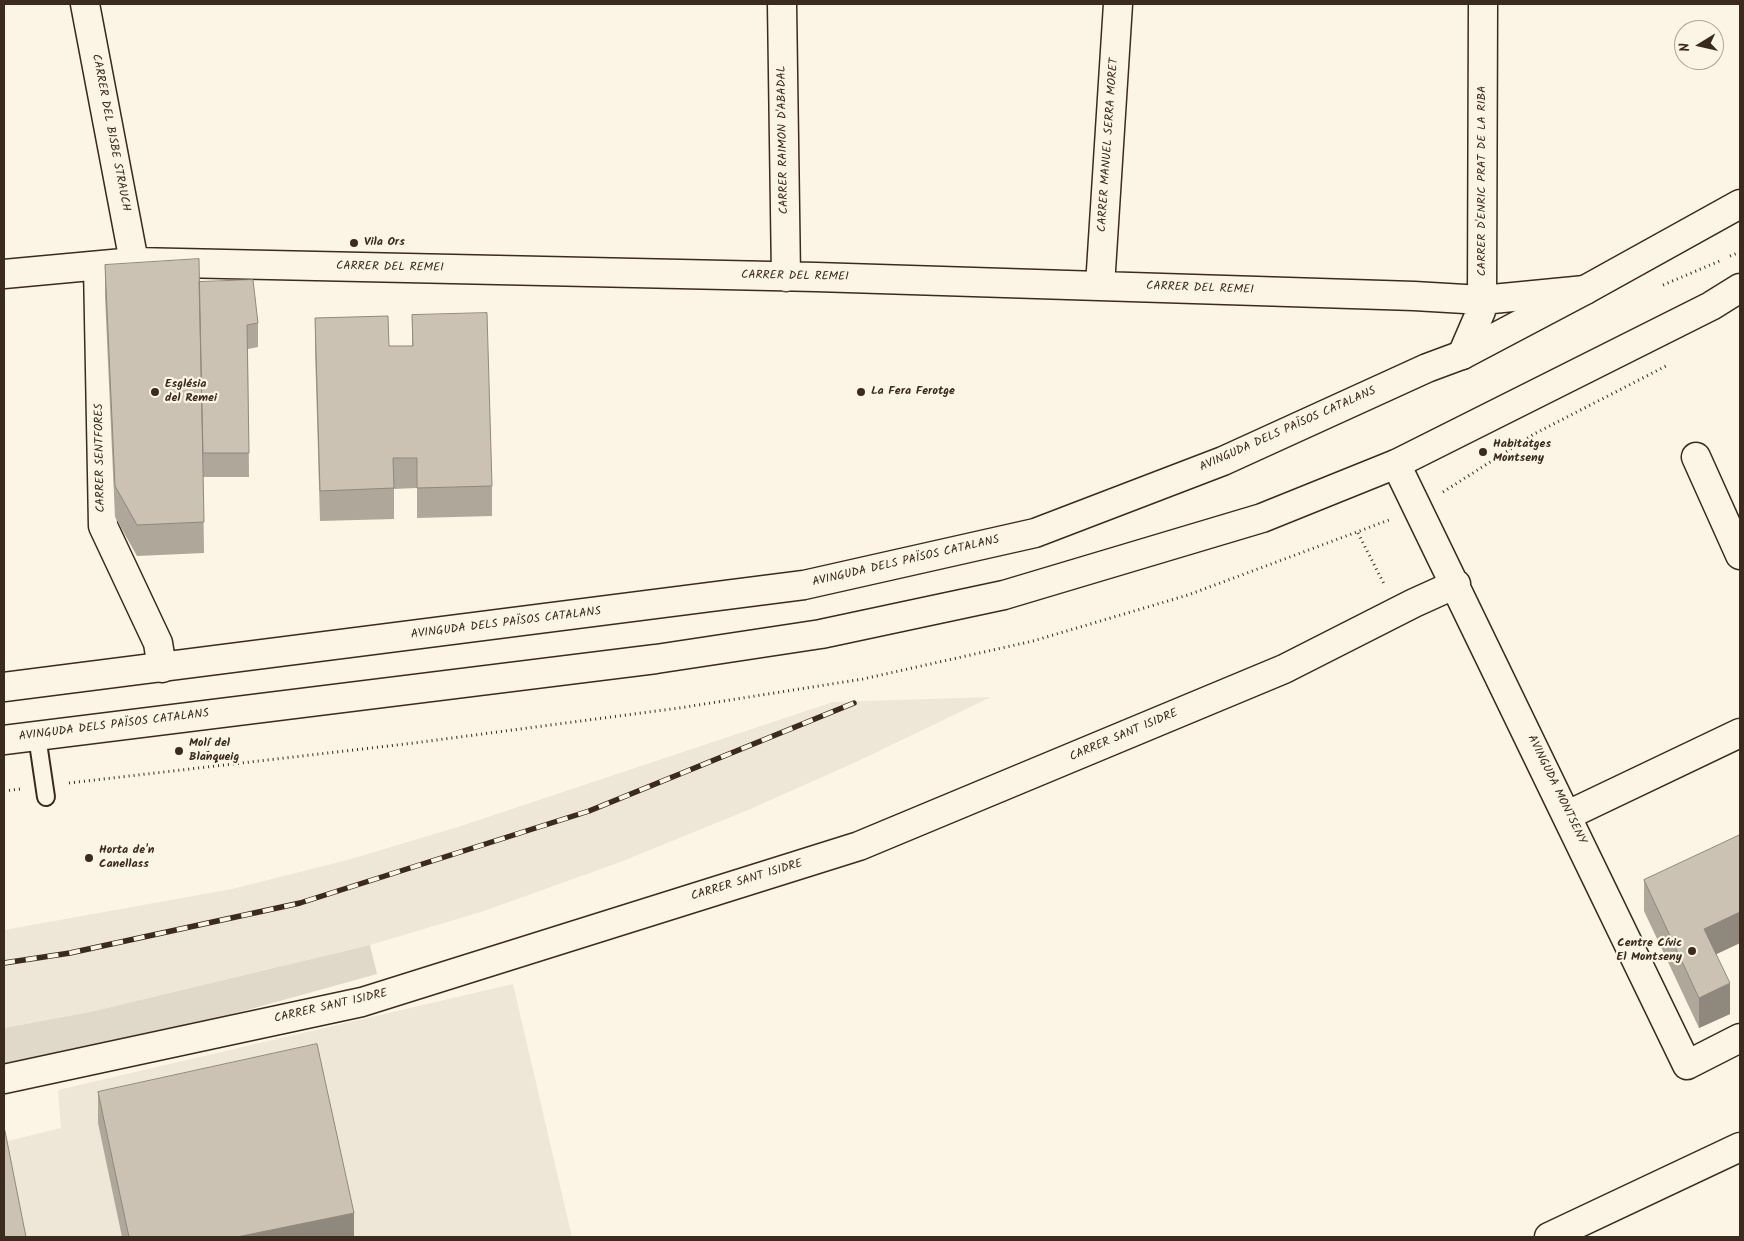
<!DOCTYPE html>
<meta charset="utf-8">
<style>
body{margin:0}
#map{position:relative;width:1744px;height:1241px;overflow:hidden;background:#fcf5e5;font-family:Kalam,sans-serif}
canvas{display:block}
.frame{position:absolute;inset:0;border:5px solid #3b2a1e;pointer-events:none}
.north{position:absolute;left:1674px;top:20px;width:50px;height:50px;box-sizing:border-box;background:#fcf5e5;border:1px solid #afa495;border-radius:50%;rotate:261deg;font-size:14px;font-weight:700;line-height:20px;text-align:center;color:#3b2a1e}
.north::after{content:'';display:block;margin:auto;width:18px;height:22px;background:#3b2a1e;clip-path:polygon(50% 0,100% 100%,50% 72%,0 100%)}
</style>
<div id="map">
<canvas width="1744" height="1241"></canvas>
<div class="frame"></div>
<div class="north">N</div>
</div>
<script>
const g = document.querySelector('canvas').getContext('2d');
g.lineJoin = 'round';
function fill(path, color) { g.fillStyle = color; g.fill(path, 'evenodd'); }
function stroke(path, color, width, dash) { g.strokeStyle = color; g.lineWidth = width; g.lineCap = dash ? 'butt' : 'round'; g.setLineDash(dash || []); g.stroke(path); }
function drawText(font, color, halo, rows, align = 'center') {
  g.font = font + ' Kalam,sans-serif'; g.lineWidth = 4.5; g.setLineDash([]); g.textBaseline = 'middle'; g.strokeStyle = halo; g.fillStyle = color; for (const [text, x, y, turn = 0] of rows) {
    g.save(); g.translate(x, y); g.rotate((+turn || 0) * Math.PI / 180); g.textAlign = isNaN(turn) ? turn : align; if (halo) g.strokeText(text, 0, 0); g.fillText(text, 0, 0); g.restore();
  }
}
fill(new Path2D(`
 M 991,697 L 856,762 L 748,810 L 623,861 L 484,911 L 370,945 L 90,1012 L 4,1028 L 4,930 L 232,889 L 351,859 L 461,826 L 833,702 Z
 M 513,984 L 572,1237 L 4,1237 L 4,1142 L 61,1128 L 58,1090 Z`), '#eee6d6');
fill(new Path2D(`
 M 370,945 L 377,974 L 204,1022 L 4,1066 L 4,1028 L 90,1012 Z`), '#e0d8c8');
const lane = new Path2D(`
 M 37,736 L 46,797`);
const street = new Path2D(`
 M 85,4 L 134,262
 M 782,4 L 786,277
 M 98,266 L 103,526 L 158,643 L 162,668
 M 4,274 L 134,262 L 816,277 L 1414,296 L 1482,300 L 1585,290
 M 1100,286 L 1118,4
 M 1462,355 L 1481,311 L 1482,300 L 1483,4
 M 1696,457 L 1740,555
 M 1396,464 L 1687,1065 L 1740,1038
 M 1568,815 L 1740,733
 M 4,1079 L 362,1002 L 859,846 L 1284,669 L 1414,603 L 1456,584`);
const secondary = new Path2D(`
 M 4,687 L 804,585 L 1035,533 L 1223,461 L 1427,368 L 1462,355 L 1585,290 L 1740,204
 M 4,740 L 656,659 L 821,634 L 1004,595 L 1262,518 L 1396,464 L 1711,306 L 1740,288
 M 1549,1237 L 1740,1147`);
stroke(lane, '#3b2a1e', 20);
stroke(street, '#3b2a1e', 31);
stroke(secondary, '#3b2a1e', 31);
stroke(new Path2D(`
 M 1730,256 L 1740,252
 M 1663,285 L 1722,260
 M 1443,492 L 1534,434 L 1668,365
 M 1358,533 L 1384,584
 M 207,746 L 210,765
 M 69,783 L 414,743 L 679,708 L 863,679 L 1033,641 L 1188,595 L 1389,520
 M 4,791 L 20,789`), '#3b2a1e', 3, [1, 4]);
stroke(lane, '#fcf5e5', 16);
stroke(street, '#fcf5e5', 28);
stroke(secondary, '#fcf5e5', 28);
const rail = new Path2D(`
 M 4,963 L 70,953 L 300,903 L 589,811 L 854,703`);
stroke(rail, '#3b2a1e', 5.5);
stroke(rail, '#fcf5e5', 4, [11]);
fill(new Path2D(`
 M 105,265 L 199,282 L 258,323 L 258,347 L 248,349 L 249,477 L 203,477 L 204,553 L 137,556 L 115,517 L 105,296 Z
 M 412,315 L 492,486 L 492,516 L 417,518 L 417,488 L 394,489 L 394,519 L 320,521 L 315,349 L 315,318 L 389,346 L 412,346 Z
 M 1740,835 L 1740,943 L 1716,954 L 1730,1014 L 1699,1028 L 1644,911 L 1644,880 Z
 M 98,1092 L 354,1237 L 122,1237 L 98,1123 Z`), '#afa79a');
fill(new Path2D(`
 M 1740,912 L 1740,943 L 1704,960 L 1704,929 Z
 M 1730,983 L 1730,1014 L 1699,1028 L 1699,998 Z
 M 354,1213 L 354,1237 L 237,1237 Z`), '#8f887d');
const building = new Path2D(`
 M 199,259 L 204,522 L 137,525 L 115,486 L 105,265 Z
 M 253,280 L 258,323 L 247,325 L 249,453 L 203,453 L 199,282 Z
 M 487,313 L 492,486 L 417,488 L 417,458 L 393,458 L 394,488 L 320,491 L 315,318 L 388,316 L 389,346 L 413,346 L 412,315 Z
 M 1740,835 L 1740,912 L 1704,929 L 1730,983 L 1699,998 L 1644,880 Z
 M 317,1044 L 354,1213 L 237,1237 L 129,1237 L 98,1092 Z
 M 5,1131 L 26,1237 L 4,1237 L 4,1132 Z`);
fill(building, '#ccc2b3');
stroke(building, '#8f887d', 1);
for (const [x, y, r, color] of [
 [354,243,5,"#3b2a1e"],
 [155,392,5,"#3b2a1e"],
 [861,392,5,"#3b2a1e"],
 [1483,452,5,"#3b2a1e"],
 [179,751,5,"#3b2a1e"],
 [89,858,5,"#3b2a1e"],
 [1692,951,5,"#3b2a1e"]
]) { const dot = new Path2D(); dot.arc(x, y, r, 0, 2 * Math.PI); g.fillStyle = color; g.fill(dot); stroke(dot, '#fcf5e5', 2); }
drawText('12px', '#3b2a1e', '#fcf5e5', [
 ["CARRER DEL BISBE STRAUCH",110,133,79],
 ["CARRER RAIMON D'ABADAL",784,140,-91],
 ["CARRER MANUEL SERRA MORET",1109,145,-86],
 ["CARRER D'ENRIC PRAT DE LA RIBA",1483,181,-90],
 ["CARRER DEL REMEI",390,268,1],
 ["CARRER DEL REMEI",795,277,1],
 ["CARRER DEL REMEI",1200,289,2],
 ["AVINGUDA DELS PAÏSOS CATALANS",1288,430,-24],
 ["CARRER SENTFORES",101,458,-91],
 ["AVINGUDA DELS PAÏSOS CATALANS",906,562,-13],
 ["AVINGUDA DELS PAÏSOS CATALANS",506,624,-7],
 ["AVINGUDA DELS PAÏSOS CATALANS",114,726,-7],
 ["CARRER SANT ISIDRE",1124,736,-23],
 ["AVINGUDA MONTSENY",1556,790,64],
 ["CARRER SANT ISIDRE",747,881,-17],
 ["CARRER SANT ISIDRE",331,1007,-13]
]);
drawText('bold 12px', '#3b2a1e', '#fcf5e5', [
 ["Vila Ors",364,243],
 ["Església",165,385],
 ["del Remei",165,399],
 ["La Fera Ferotge",871,392],
 ["Habitatges",1493,445],
 ["Montseny",1493,459],
 ["Molí del",189,744],
 ["Blanqueig",189,758],
 ["Horta de'n",99,851],
 ["Canellass",99,865],
 ["Centre Cívic",1682,944,"right"],
 ["El Montseny",1682,958,"right"]
], 'left');
</script>
